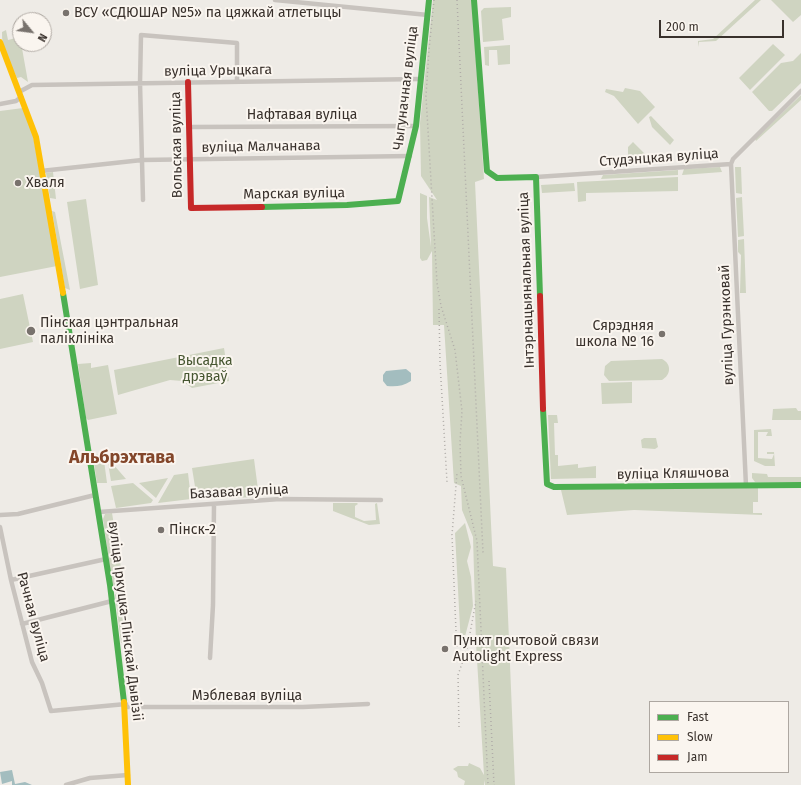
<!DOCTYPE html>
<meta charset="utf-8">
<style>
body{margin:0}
#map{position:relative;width:801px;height:785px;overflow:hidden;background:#eeebe6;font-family:"Fira Sans",sans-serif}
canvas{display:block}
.legend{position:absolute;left:649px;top:701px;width:140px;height:72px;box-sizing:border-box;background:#faf5ef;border:1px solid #ada7a1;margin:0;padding:5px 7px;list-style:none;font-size:12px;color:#39312c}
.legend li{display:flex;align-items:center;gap:8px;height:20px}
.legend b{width:20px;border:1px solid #ada7a1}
.north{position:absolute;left:12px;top:12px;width:40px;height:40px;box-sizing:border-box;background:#faf5ef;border:1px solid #ada7a1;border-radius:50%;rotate:119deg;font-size:11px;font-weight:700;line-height:16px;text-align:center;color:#39312c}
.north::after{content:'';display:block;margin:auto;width:14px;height:18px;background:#78726d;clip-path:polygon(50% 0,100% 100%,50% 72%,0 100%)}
.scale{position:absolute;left:659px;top:20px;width:125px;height:18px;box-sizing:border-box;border:2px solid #39312c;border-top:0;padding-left:5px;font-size:12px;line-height:14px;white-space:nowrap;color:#39312c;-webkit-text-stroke:3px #faf5ef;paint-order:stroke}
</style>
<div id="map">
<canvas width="801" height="785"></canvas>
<ul class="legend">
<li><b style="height:5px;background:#4caf50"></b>Fast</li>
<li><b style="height:5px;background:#ffc107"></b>Slow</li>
<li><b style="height:5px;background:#c62828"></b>Jam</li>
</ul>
<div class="north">N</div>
<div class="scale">200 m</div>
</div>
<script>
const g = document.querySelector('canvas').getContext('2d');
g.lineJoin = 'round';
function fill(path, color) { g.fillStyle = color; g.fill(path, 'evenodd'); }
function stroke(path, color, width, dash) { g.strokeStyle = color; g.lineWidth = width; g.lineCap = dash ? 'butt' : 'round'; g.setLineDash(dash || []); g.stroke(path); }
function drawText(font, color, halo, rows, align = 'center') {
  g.font = font + ' "Fira Sans",sans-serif'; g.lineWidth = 4; g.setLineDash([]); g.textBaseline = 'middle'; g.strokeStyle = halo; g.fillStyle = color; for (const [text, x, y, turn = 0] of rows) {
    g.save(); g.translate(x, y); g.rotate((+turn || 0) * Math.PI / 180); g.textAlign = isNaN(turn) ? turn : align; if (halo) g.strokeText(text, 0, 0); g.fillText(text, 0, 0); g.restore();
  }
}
fill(new Path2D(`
 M 433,0 L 472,0 L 484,179 L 475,182 L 493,566 L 506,568 L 515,785 L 485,785 L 484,780 L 484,785 L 464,785 L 465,781 L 458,777 L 457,772 L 453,769 L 458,766 L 468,766 L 469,763 L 480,768 L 484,775 L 476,643 L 473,537 L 462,510 L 461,486 L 454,483 L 444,325 L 433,325 L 432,251 L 427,260 L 422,261 L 420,258 L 420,193 L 427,196 L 427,218 L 431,247 L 429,197 L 437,200 L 421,176 L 420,123 Z
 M 755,0 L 761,0 L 716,41 L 699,42 L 698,47 L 698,41 L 713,39 Z
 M 771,0 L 801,0 L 801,15 L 793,22 Z
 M 511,7 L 511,17 L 502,19 L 504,40 L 483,42 L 481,11 L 484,8 Z
 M 6,30 L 8,40 L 20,37 L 28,82 L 21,77 L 17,78 C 11,64 1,48 2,32 Z
 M 773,44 L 785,55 L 750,90 L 739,78 Z
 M 510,45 L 510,64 L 498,65 L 497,50 L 489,50 L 489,66 L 485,65 L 484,47 Z
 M 801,53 L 801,83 L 772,111 L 769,111 L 752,92 L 781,63 L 793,61 Z
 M 625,88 L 640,91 L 655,107 L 638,124 L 614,96 L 605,92 L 606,89 L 623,92 Z
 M 801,95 L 801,100 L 756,141 L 755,139 Z
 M 23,108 L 32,130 L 57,266 L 0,277 L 0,111 Z
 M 651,116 L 674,140 L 670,145 L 652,127 L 649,117 Z
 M 633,142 L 645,154 L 638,161 L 638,163 L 611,165 L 610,162 L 628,160 L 628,147 Z
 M 720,167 L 722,172 L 682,175 L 684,169 Z
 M 735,167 L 741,167 L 742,194 L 736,193 Z
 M 678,170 L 678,175 L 601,179 L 603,175 Z
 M 53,172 L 56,199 L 50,198 L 46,173 Z
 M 678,177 L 678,191 L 586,193 L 586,201 L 578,202 L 577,182 Z
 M 574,183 L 575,191 L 542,193 L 541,185 Z
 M 742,197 L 744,236 L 738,237 L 736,198 Z
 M 86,199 L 98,285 L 80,289 L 67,202 Z
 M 52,211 L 55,212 L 70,290 L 65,288 Z
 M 744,239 L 746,293 L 740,293 L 741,255 L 738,252 L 738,240 Z
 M 23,294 L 33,342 L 0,349 L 0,299 Z
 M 224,348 L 229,381 L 192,388 L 182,381 L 170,380 L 118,395 L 114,370 Z
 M 662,359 C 672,364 671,375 662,380 L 609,381 L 604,375 L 605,366 L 611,361 Z
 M 91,363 L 91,368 L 108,365 L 117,414 L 88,420 L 86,418 L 78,364 Z
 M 632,382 L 632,403 L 602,404 L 601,383 Z
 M 796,408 L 798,411 L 801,411 L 801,420 L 772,420 L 773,409 Z
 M 548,415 L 557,415 L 558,423 L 554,423 L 555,455 L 558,455 L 558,466 L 578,464 L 578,468 L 596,466 L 596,478 L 551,479 Z
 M 771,429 L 772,436 L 766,436 L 768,432 L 758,432 L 758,458 L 772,459 L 774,454 L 767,454 L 767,452 L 774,452 L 775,466 L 765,466 L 754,461 L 754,430 Z
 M 644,438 L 656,438 L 658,447 L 655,449 L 642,448 L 641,440 Z
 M 103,453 L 107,483 L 97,483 L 93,457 L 94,455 Z
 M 107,457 L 126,479 L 111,481 Z
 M 254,459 L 259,497 L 197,499 L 192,468 Z
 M 188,473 L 191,499 L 158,503 L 174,475 Z
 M 752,473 L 767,474 L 768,477 L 801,477 L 801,482 L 755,482 L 752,478 Z
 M 168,478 L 156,498 L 139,483 Z
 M 133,483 L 153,500 L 151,503 L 116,508 L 111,486 Z
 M 724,488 L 758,488 L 758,502 L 753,502 L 753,513 L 762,513 L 762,515 L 634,510 L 567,515 L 561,490 Z
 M 333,503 L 357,503 L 358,504 L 355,506 L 355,517 L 364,521 L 376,520 L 375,504 L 377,503 L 380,524 L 369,525 L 333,511 Z
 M 112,513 L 123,580 L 126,585 L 115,587 L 112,584 L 103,519 L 105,514 Z
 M 465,523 L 471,547 L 467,561 L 471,577 L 473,606 L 463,644 L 461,646 L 455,533 Z
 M 118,591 L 121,593 L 122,596 L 119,597 L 126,637 L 129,637 L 130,642 L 121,643 L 115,595 Z`), '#cfd4c1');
fill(new Path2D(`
 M 406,369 L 411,373 L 411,381 C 403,386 396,387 387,386 L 383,381 L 383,375 L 386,371 Z
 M 12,770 L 15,784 L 25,782 L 32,785 L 12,785 L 12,781 L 2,784 L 0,772 Z`), '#a3bdbf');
stroke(new Path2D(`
 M 275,0 L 428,15
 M 19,92 L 32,85 L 420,79
 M 0,104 L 16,101 L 21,97
 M 189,127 L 416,126
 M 41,171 L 142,160 L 410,156
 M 536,177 L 731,164
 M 143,200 L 140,83 L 141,35 L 237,43 L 237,82
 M 746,486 L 731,164 L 733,159 L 801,91
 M 99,512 L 280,499 L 381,500
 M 0,515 L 18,514 L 95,495
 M 0,527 L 11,580 L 32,662 L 42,683 L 51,711 L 126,704
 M 11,580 L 106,559
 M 22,624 L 112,601
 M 210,658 L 213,605 L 214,504
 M 126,707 L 303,707 L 368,704
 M 66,785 L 90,778 L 128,775`), '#c8c3be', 4.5);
stroke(new Path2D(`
 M 474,0 L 487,171 L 497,178 L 536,177 L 540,296
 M 262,207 L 347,205 L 398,201 L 416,126 L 429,0
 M 63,293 L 110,585 L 124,702
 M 543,409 L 547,484 L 554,487 L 801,485`), '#4caf50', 6);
stroke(new Path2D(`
 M 0,42 L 36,137 L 63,293
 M 124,702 L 128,785`), '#ffc107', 6);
stroke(new Path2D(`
 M 188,82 L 191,208 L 262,207
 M 540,296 L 543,409`), '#c62828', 6);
stroke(new Path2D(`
 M 434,0 L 429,50 L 426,96 L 437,283 L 441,306 L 455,350 L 462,411 L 460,442 L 461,476 L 477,541 L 488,785
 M 457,0 L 483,553
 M 439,309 L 440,363 L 447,482
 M 457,655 L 452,535 L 457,473
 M 489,681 L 494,785
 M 459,727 L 458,675 L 467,649 L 476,601`), '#b0aca8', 1.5, [1, 3]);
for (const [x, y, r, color] of [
 [66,13,4,"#78726d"],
 [18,183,4,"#78726d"],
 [31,331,5,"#78726d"],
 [662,334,4,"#78726d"],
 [161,530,4,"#78726d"],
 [445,649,4,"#78726d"]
]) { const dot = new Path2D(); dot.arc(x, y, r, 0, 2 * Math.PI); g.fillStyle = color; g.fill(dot); stroke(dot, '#faf5ef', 1.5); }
drawText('14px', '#39312c', '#faf5ef', [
 ["ВСУ «СДЮШАР №5» па цяжкай атлетыцы",74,13],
 ["Хваля",26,183],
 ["Пінская цэнтральная",40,323],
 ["паліклініка",40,339],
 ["Сярэдняя",654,326,"right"],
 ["школа № 16",654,342,"right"],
 ["Пінск-2",169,530],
 ["Пункт почтовой связи",453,641],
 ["Autolight Express",453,657]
], 'left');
drawText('14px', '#39312c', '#faf5ef', [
 ["вуліца Урыцкага",218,71,-1],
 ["Чыгуначная вуліца",406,88,-83],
 ["Нафтавая вуліца",302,115],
 ["Вольская вуліца",177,145,-91],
 ["вуліца Малчанава",261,147,-1],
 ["Студэнцкая вуліца",659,158,-4],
 ["Марская вуліца",294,194,-1],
 ["Інтэрнацыянальная вуліца",527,280,-92],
 ["вуліца Гурэнковай",727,325,-92],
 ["вуліца Кляшчова",673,474,-1],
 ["Базавая вуліца",239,492,-3],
 ["Рачная вуліца",33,617,75],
 ["вуліца Іркуцка-Пінскай Дывізіі",125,621,83],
 ["Мэблевая вуліца",247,696]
]);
drawText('14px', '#465631', '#faf5ef', [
 ["Высадка",205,361],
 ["дрэваў",205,377]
]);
drawText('bold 18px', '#83462a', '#faf5ef', [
 ["Альбрэхтава",122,458]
]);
</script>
